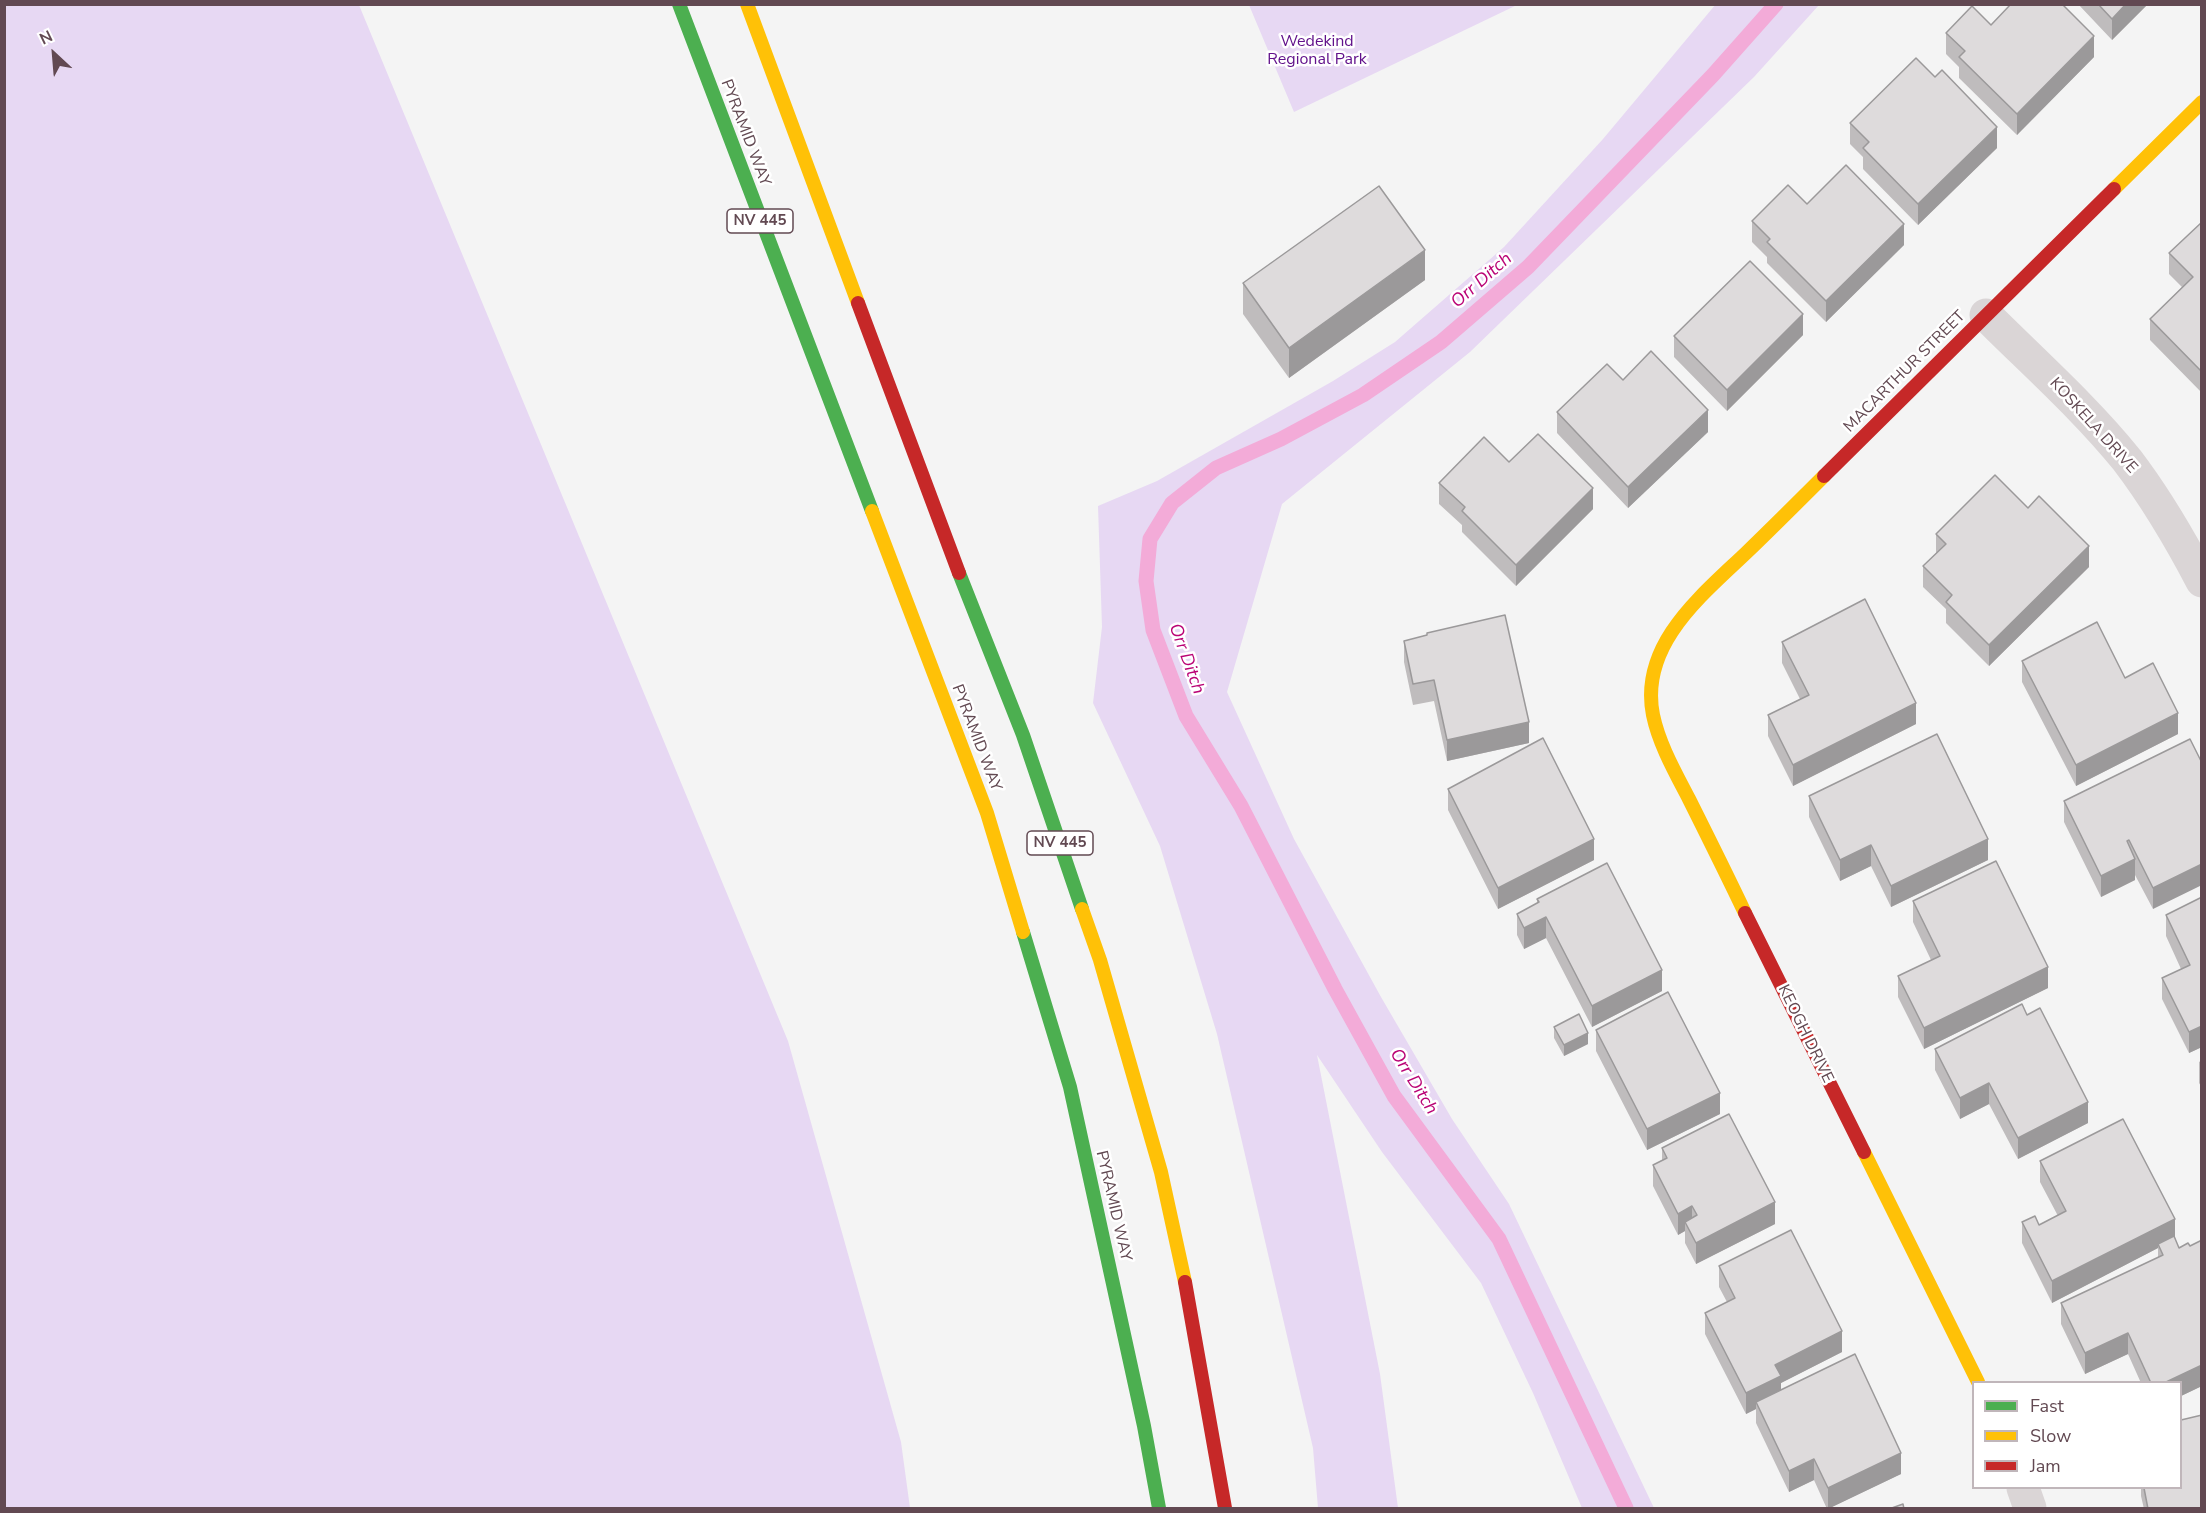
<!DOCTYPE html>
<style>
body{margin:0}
#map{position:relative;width:2206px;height:1513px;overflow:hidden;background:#f4f4f4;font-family:"Nunito Sans",sans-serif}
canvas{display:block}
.frame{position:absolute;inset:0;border:6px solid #624952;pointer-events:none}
.legend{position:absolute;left:1972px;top:1381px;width:210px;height:108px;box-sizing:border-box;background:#fff;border:2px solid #c0b6ba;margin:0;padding:8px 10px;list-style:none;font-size:18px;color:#624952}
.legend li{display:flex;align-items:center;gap:12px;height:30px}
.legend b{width:30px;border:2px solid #c0b6ba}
.north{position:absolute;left:24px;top:24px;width:60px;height:60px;-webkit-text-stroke:4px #fff;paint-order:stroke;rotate:334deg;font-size:16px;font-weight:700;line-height:24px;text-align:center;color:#624952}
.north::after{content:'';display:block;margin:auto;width:21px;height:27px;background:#624952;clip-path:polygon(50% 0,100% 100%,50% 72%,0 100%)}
</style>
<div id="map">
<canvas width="2206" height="1513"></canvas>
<div class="frame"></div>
<ul class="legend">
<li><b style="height:8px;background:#4caf50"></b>Fast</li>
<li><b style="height:8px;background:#ffc107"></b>Slow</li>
<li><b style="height:8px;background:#c62828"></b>Jam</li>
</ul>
<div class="north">N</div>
</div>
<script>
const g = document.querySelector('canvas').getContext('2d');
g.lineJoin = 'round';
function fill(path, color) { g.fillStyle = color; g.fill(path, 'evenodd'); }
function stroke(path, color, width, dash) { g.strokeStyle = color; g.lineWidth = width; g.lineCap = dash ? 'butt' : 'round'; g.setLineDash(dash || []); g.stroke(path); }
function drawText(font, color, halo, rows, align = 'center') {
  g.font = font + ' "Nunito Sans",sans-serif'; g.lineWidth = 5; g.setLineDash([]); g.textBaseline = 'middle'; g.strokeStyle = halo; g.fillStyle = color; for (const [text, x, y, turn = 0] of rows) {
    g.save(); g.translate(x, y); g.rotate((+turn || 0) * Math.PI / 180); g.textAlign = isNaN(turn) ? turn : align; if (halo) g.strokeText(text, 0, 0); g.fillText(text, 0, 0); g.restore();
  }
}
fill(new Path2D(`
 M 5,4 L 359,5 L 788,1041 L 901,1442 L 910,1508 L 5,1508 Z
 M 1716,4 L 1819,5 L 1754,77 L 1470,352 L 1282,504 L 1227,692 L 1294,839 L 1381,997 L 1452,1119 L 1509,1204 L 1654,1508 L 1582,1508 L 1533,1393 L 1481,1283 L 1382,1152 L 1317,1055 L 1380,1374 L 1398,1508 L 1318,1508 L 1313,1448 L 1217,1034 L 1160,846 L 1093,703 L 1102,627 L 1098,506 L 1157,481 L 1333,381 L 1395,342 L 1504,247 L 1603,139 Z
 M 1249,5 L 1517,5 L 1294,112 Z`), '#e7d8f3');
stroke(new Path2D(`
 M 1626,1508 L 1499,1239 L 1394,1096 L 1335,989 L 1241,806 L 1186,716 L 1153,630 L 1146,581 L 1150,539 L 1172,503 L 1216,468 L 1281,439 L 1363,395 L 1441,342 L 1528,267 L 1713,75 L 1776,4`), '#f3abd8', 15);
stroke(new Path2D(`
 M 1986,315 C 2033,362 2085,408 2127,460 C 2156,498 2180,539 2202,581
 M 2023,1488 L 2030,1508`), '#dad5d6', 33);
stroke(new Path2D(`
 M 679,4 L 872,511
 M 959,573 L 1023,735 L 1082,909
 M 1023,932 L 1070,1087 L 1144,1426 L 1159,1508`), '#4caf50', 14);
stroke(new Path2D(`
 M 747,4 L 858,303
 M 2114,189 L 2202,102
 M 872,511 L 987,813 L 1023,932
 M 1082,909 L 1100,960 L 1161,1172 L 1185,1282
 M 1745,913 C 1727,875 1708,837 1689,799 C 1675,772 1659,744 1653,715 C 1639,645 1701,596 1746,553 C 1772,528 1798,502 1824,476
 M 1864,1152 L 1978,1382`), '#ffc107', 14);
stroke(new Path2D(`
 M 858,303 L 959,573
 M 1824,476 L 2114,189
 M 1745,913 L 1864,1152
 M 1185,1282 L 1225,1508`), '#c62828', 14);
fill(new Path2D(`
 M 2078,4 L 2148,4 L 2112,40 Z
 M 1991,25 L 2094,57 L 2017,135 L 1959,78 L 1959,67 L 1946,54 L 1946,33 Z
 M 1850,123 L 1997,148 L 1918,225 L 1863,169 L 1863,157 L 1850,144 Z
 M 1807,204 L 1904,245 L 1826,322 L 1767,263 L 1767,257 L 1752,242 L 1752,221 Z
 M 2202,222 L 2202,393 L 2150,340 L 2150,319 L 2182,287 L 2169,274 L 2169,253 Z
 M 1425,280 L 1289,378 L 1243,314 L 1243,283 Z
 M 1803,335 L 1727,411 L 1674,357 L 1674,336 Z
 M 1557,412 L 1708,432 L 1628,508 L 1557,433 Z
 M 1509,462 L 1593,509 L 1516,586 L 1462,532 L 1462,525 L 1439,504 L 1439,483 Z
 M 2028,508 L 2089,567 L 1989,666 L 1946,623 L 1946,609 L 1923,587 L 1923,566 L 1936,553 L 1936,534 Z
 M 1404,641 L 1529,743 L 1447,761 L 1434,701 L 1413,705 L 1404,662 Z
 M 1782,642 L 1916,724 L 1793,786 L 1768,736 L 1768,715 L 1800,699 L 1782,663 Z
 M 2022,661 L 2125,678 L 2178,734 L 2076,786 L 2022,682 Z
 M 2202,763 L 2153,909 L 2135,875 L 2135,880 L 2101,897 L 2064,822 L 2064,801 Z
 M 1448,789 L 1594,860 L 1498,909 L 1448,810 Z
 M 1809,796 L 1988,860 L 1891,907 L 1871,866 L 1840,881 L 1809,817 Z
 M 2202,897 L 2202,1047 L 2189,1053 L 2162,999 L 2162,978 L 2181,969 L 2166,936 L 2166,915 Z
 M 1537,899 L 1662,991 L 1592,1027 L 1546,938 L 1524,949 L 1517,935 L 1517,914 L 1537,903 Z
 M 1913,901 L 2048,988 L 1924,1049 L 1898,997 L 1898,976 L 1931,960 L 1913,922 Z
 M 2027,1015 L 2088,1123 L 2018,1159 L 1989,1104 L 1960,1119 L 1935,1070 L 1935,1049 Z
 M 1554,1027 L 1588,1044 L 1564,1056 L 1554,1038 Z
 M 1596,1030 L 1720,1114 L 1647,1150 L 1596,1051 Z
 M 2202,1060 L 2202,1088 L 2199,1083 L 2199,1062 Z
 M 1662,1148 L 1775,1224 L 1696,1264 L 1685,1243 L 1685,1231 L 1678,1235 L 1653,1186 L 1653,1165 L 1662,1160 Z
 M 2040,1161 L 2175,1238 L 2179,1248 L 2190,1246 L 2202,1240 L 2202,1386 L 2181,1396 L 2181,1383 L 2141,1383 L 2128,1354 L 2085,1374 L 2061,1324 L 2061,1303 L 2158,1258 L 2158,1248 L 2052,1303 L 2022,1243 L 2022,1222 L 2039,1225 L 2058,1216 L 2040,1182 Z
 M 1719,1266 L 1842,1352 L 1781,1383 L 1781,1390 L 1901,1474 L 1827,1509 L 1814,1480 L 1789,1492 L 1756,1423 L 1756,1409 L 1746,1414 L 1705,1334 L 1705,1313 L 1727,1302 L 1719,1287 Z
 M 2141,1488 L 2181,1488 L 2202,1509 L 2144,1509 L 2141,1496 Z`), '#bfbcbd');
fill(new Path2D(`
 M 2126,4 L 2148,4 L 2112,40 L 2112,19 Z
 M 2094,36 L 2094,57 L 2017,135 L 2017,114 Z
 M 1997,127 L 1997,148 L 1918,225 L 1918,204 Z
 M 1904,224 L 1904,245 L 1826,322 L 1826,301 Z
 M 1425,250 L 1425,280 L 1289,378 L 1289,348 Z
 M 1803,314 L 1803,335 L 1727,411 L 1727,390 Z
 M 1708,410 L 1708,432 L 1628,508 L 1628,487 Z
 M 1593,488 L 1593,509 L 1516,586 L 1516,565 Z
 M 2089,546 L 2089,567 L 1989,666 L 1989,645 Z
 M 1916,703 L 1916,724 L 1793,786 L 1793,765 Z
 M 2178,713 L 2178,734 L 2076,786 L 2076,765 Z
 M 1529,722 L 1529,743 L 1447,761 L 1447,740 Z
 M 1594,839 L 1594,860 L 1498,909 L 1498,888 Z
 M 1988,839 L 1988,860 L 1891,907 L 1891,886 Z
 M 1871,845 L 1871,866 L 1840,881 L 1840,860 Z
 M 2135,859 L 2135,880 L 2101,897 L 2101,876 Z
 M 2202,864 L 2202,885 L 2153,909 L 2153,888 Z
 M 1546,917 L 1546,938 L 1524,949 L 1524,928 Z
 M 2048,967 L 2048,988 L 1924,1049 L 1924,1028 Z
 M 1662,970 L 1662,991 L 1592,1027 L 1592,1006 Z
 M 2202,1026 L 2202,1047 L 2189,1053 L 2189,1032 Z
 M 1588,1033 L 1588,1044 L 1564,1056 L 1564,1045 Z
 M 1989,1083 L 1989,1104 L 1960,1119 L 1960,1098 Z
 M 1720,1093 L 1720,1114 L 1647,1150 L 1647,1129 Z
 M 2088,1102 L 2088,1123 L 2018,1159 L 2018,1138 Z
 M 1775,1202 L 1775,1224 L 1696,1264 L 1696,1243 Z
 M 1692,1206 L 1692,1227 L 1685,1222 L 1685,1231 L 1678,1235 L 1678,1214 Z
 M 2175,1219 L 2175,1240 L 2158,1244 L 2158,1248 L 2052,1303 L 2052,1281 Z
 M 1842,1331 L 1842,1352 L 1781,1383 L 1781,1397 L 1756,1402 L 1756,1409 L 1746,1414 L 1746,1393 L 1775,1365 Z
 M 2128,1333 L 2128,1354 L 2085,1374 L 2085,1353 Z
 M 2202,1365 L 2202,1386 L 2181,1396 L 2181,1383 L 2164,1383 Z
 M 1901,1453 L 1901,1474 L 1828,1509 L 1828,1488 Z
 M 1814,1459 L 1814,1480 L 1789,1492 L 1789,1471 Z`), '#9b999a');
const building = new Path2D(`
 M 2011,4 L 2062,4 L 2094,36 L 2017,114 L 1959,57 L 1965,51 L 1946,33 L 1972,6 L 1991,25 Z
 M 2098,4 L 2126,4 L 2112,19 Z
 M 1916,58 L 1935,77 L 1942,70 L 1997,127 L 1918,204 L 1863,148 L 1869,142 L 1850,123 Z
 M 1846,165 L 1904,224 L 1826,301 L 1767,242 L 1770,239 L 1752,221 L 1788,185 L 1807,204 Z
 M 1379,186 L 1425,250 L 1289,348 L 1243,283 Z
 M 2202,222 L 2202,372 L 2150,319 L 2193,277 L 2169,253 Z
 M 1750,261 L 1803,314 L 1727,390 L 1674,336 Z
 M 1651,351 L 1708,410 L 1628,487 L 1557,412 L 1607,364 L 1623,380 Z
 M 1538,434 L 1593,488 L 1516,565 L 1462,511 L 1465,507 L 1439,483 L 1484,437 L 1509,462 Z
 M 1995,475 L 2028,508 L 2039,496 L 2089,546 L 1989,645 L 1946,602 L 1952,595 L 1923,566 L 1946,544 L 1936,534 Z
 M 1865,599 L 1916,703 L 1793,765 L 1768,715 L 1809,695 L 1782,642 Z
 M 1505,615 L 1529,722 L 1447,740 L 1434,680 L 1413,684 L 1404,641 L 1427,635 L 1427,633 Z
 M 2097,622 L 2125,678 L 2153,663 L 2178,713 L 2076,765 L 2022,661 Z
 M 1937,734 L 1988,839 L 1891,886 L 1871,845 L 1840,860 L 1809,796 Z
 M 1543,738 L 1594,839 L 1498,888 L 1448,789 Z
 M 2190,739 L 2202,763 L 2202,864 L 2153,888 L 2129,840 L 2127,841 L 2135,859 L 2101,876 L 2064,801 Z
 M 1996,861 L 2048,967 L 1924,1028 L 1898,976 L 1940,956 L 1913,901 Z
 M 1607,863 L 1662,970 L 1592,1006 L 1546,917 L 1524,928 L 1517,914 L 1539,902 L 1537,899 Z
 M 2202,897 L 2202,1026 L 2189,1032 L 2162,978 L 2190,965 L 2166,915 Z
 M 1668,992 L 1720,1093 L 1647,1129 L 1596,1030 Z
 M 2022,1004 L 2027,1015 L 2040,1008 L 2088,1102 L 2018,1138 L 1989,1083 L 1960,1098 L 1935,1049 Z
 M 1579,1014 L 1588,1033 L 1564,1045 L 1554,1027 Z
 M 1729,1114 L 1775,1202 L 1696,1243 L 1685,1222 L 1697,1215 L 1692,1206 L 1678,1214 L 1653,1165 L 1667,1158 L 1662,1148 Z
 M 2123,1119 L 2175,1219 L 2052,1281 L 2022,1222 L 2035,1216 L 2039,1225 L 2066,1211 L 2040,1161 Z
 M 1791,1230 L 1842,1331 L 1775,1365 L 1781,1376 L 1746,1393 L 1705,1313 L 1735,1298 L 1719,1266 Z
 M 2174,1236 L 2179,1248 L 2188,1243 L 2190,1246 L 2202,1240 L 2202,1365 L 2164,1383 L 2151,1383 L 2128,1333 L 2085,1353 L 2061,1303 L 2163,1255 L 2158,1244 Z
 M 1855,1354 L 1901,1453 L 1828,1488 L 1814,1459 L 1789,1471 L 1756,1402 Z
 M 2202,1415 L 2202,1509 L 2148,1509 L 2144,1488 L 2181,1488 L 2181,1420 Z
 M 1903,1504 L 1904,1509 L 1889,1509 Z`);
fill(building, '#dedbdc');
stroke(building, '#9b999a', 1.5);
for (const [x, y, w] of [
 [760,221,66],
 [1060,843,66]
]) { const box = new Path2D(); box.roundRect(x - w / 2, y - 12, w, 24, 4.5); g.fillStyle = '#fff'; g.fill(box); stroke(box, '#624952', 1.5); }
drawText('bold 15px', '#624952', null, [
 ["NV 445",760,221],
 ["NV 445",1060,843]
]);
drawText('16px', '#62128b', '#fff', [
 ["Wedekind",1317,42],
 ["Regional Park",1317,60]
]);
drawText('16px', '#624952', '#fff', [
 ["PYRAMID WAY",745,133,69],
 ["MACARTHUR STREET",1905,372,-45],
 ["KOSKELA DRIVE",2093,426,48],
 ["PYRAMID WAY",976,738,69],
 ["KEOGH DRIVE",1805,1034,64],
 ["PYRAMID WAY",1113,1206,77]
]);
drawText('italic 18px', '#ba0476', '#fff', [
 ["Orr Ditch",1482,281,-41],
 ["Orr Ditch",1186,659,70],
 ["Orr Ditch",1413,1082,58]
]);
</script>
